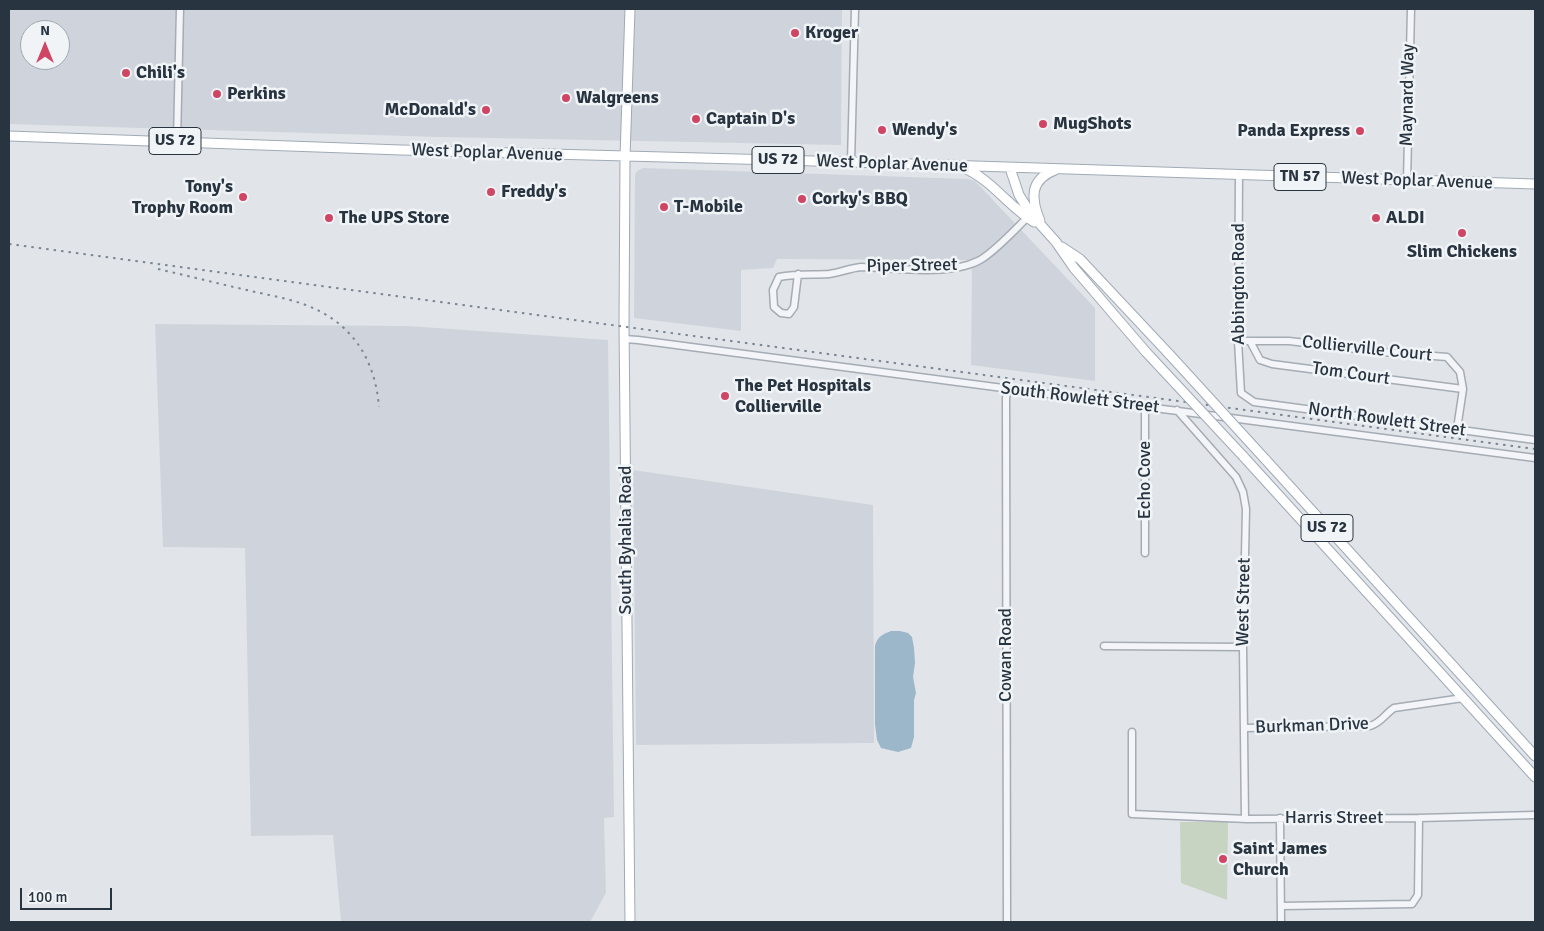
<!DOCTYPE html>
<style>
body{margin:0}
#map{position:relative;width:1544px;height:931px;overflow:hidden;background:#e1e5ea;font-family:Signika,sans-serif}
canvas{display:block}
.frame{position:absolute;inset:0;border:10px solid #293441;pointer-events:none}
.north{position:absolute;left:20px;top:20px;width:50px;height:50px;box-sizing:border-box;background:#f0f4f7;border:1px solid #a0a7ae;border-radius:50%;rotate:0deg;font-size:14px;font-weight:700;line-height:20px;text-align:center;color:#293441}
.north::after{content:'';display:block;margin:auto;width:18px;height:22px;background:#cf4665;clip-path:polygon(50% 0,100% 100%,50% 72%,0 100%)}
.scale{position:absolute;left:20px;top:888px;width:92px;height:22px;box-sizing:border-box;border:2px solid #293441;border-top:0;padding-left:6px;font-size:15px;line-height:18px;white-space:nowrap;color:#293441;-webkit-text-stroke:4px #f0f4f7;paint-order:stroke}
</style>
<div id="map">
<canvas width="1544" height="931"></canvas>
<div class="frame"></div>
<div class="north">N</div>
<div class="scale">100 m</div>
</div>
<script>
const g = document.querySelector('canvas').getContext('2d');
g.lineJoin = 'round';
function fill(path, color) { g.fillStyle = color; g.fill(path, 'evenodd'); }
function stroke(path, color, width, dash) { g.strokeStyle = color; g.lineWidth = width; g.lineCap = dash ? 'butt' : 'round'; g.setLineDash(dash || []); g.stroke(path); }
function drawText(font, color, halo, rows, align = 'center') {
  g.font = font + ' Signika,sans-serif'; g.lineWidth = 5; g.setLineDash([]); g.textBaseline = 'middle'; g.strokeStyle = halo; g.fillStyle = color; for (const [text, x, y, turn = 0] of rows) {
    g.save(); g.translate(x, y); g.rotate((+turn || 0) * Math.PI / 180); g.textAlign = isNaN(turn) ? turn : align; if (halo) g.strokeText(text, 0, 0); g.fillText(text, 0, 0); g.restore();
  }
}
fill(new Path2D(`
 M 9,9 L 842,9 L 841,145 L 440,137 L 9,124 ZM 30,30 L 60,30 L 60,60 L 30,60 Z
 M 643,168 L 968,179 L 975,181 L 1095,308 L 1095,381 L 971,365 L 972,260 L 777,259 L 773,268 L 741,270 L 741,331 L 634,318 L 635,175 L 637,171 Z
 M 155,324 L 408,326 L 608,340 L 614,817 L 604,818 L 606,893 L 590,922 L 341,922 L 333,835 L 251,836 L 245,548 L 163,547 Z
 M 633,470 L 873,505 L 874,743 L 636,745 Z`), '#cfd4dc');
fill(new Path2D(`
 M 1180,822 L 1228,822 L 1227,900 L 1181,883 Z`), '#c8d4c2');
fill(new Path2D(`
 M 891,631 L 900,631 L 908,633 L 912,637 L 914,648 L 915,663 L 913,677 L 916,693 L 914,700 L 914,737 L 911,748 L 898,752 L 881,748 L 877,740 L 875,724 L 875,646 C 877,637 883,634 891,631 Z`), '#9cb6ca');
const minor = new Path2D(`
 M 177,141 L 180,9
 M 851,162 L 855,9
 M 1239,175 L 1238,341 L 1241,393 L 1254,402 L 1535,440
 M 1407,181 L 1411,9
 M 798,274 L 794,307 L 789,314 L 781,313 L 774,307 L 773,290 L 779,277 C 796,274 812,275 829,274 C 839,273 850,268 861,267 C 895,268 948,276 978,261 C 993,254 1017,227 1030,215
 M 624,339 L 638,340 L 1535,458
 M 1238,341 L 1289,341 L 1382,352 L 1447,357 L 1460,372 L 1463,389 L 1457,429
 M 1250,341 L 1260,360 L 1272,364 L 1463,389
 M 1145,406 L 1145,553
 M 1177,410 L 1236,477 L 1243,492 L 1246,509 L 1243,647 L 1245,819
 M 1104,646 L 1243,647
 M 1244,728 L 1370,726 C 1381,723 1385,714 1394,708 L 1463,698
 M 1132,732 L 1132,814 L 1247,819 L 1419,818 L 1535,815
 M 1280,818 L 1281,922
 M 1281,906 L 1412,904 L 1418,895 L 1419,818
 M 1007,922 L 1006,398 L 1008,389`);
const major = new Path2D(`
 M 630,9 L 625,157 L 624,325 L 630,922
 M 9,136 L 401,150 L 851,162 L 1535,184
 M 964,168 C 992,180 1008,206 1034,222
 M 1010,168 L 1019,195 L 1031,214 L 1056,242 L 1074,268 L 1146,352
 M 1040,221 C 1031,199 1029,180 1055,170
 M 1062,247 L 1080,259 L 1170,355
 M 1243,456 L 1535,777
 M 1265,459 L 1535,756`);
stroke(minor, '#a6acb4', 9);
stroke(major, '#a0aab5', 11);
stroke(minor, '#f4f5f8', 6);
stroke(major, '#fff', 9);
stroke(new Path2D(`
 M 9,244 L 1535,449
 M 158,269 C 189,276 220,284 251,291 C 268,295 286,298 303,304 C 351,321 375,358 379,407`), '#7a8693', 2, [2.5, 5]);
const majorBridge = new Path2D(`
 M 1146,352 L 1243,456
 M 1170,355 L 1265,459`);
stroke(majorBridge, '#a0aab5', 11, []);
stroke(majorBridge, '#fff', 9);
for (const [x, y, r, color] of [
 [795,33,5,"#cf4665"],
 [126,73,5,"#cf4665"],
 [217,94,5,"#cf4665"],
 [566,98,5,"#cf4665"],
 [486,110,5,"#cf4665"],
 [696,119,5,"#cf4665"],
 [1043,124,5,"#cf4665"],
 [882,130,5,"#cf4665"],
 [1360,131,5,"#cf4665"],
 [491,192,5,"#cf4665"],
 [243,197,5,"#cf4665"],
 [802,199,5,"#cf4665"],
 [664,207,5,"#cf4665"],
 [329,218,5,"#cf4665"],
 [1376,218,5,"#cf4665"],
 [1462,233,5,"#cf4665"],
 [725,396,5,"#cf4665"],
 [1223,859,5,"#cf4665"]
]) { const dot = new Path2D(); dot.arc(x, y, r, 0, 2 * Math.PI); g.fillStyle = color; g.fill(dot); stroke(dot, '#f0f4f7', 2); }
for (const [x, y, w] of [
 [175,141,52],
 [778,160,52],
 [1300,177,52],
 [1327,528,52]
]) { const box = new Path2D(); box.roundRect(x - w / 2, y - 13.5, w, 27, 4); g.fillStyle = '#f0f4f7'; g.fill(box); stroke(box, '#293441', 1); }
drawText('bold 16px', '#293441', null, [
 ["US 72",175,141],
 ["US 72",778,160],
 ["TN 57",1300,177],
 ["US 72",1327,528]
]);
drawText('bold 18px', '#293441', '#f0f4f7', [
 ["Kroger",805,33],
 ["Chili's",136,73],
 ["Perkins",227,94],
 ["Walgreens",576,98],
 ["McDonald's",476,110,"right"],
 ["Captain D's",706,119],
 ["MugShots",1053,124],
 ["Wendy's",892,130],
 ["Panda Express",1350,131,"right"],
 ["Tony's",233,187,"right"],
 ["Trophy Room",233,208,"right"],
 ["Freddy's",501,192],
 ["Corky's BBQ",812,199],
 ["T-Mobile",674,207],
 ["The UPS Store",339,218],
 ["ALDI",1386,218],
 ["Slim Chickens",1462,252,"center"],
 ["The Pet Hospitals",735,386],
 ["Collierville",735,407],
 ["Saint James",1233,849],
 ["Church",1233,870]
], 'left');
drawText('18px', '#293441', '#f0f4f7', [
 ["Maynard Way",1408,95,-89],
 ["West Poplar Avenue",487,153,2],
 ["West Poplar Avenue",892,164,2],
 ["West Poplar Avenue",1417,181,2],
 ["Piper Street",912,266,-1],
 ["Abbington Road",1239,284,-90],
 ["Collierville Court",1367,349,6],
 ["Tom Court",1351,374,8],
 ["South Rowlett Street",1080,398,7],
 ["North Rowlett Street",1387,420,8],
 ["Echo Cove",1145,480,-90],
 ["South Byhalia Road",626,540,-90],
 ["West Street",1244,602,-89],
 ["Cowan Road",1006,655,-90],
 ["Burkman Drive",1312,726,-2],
 ["Harris Street",1334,818]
]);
</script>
